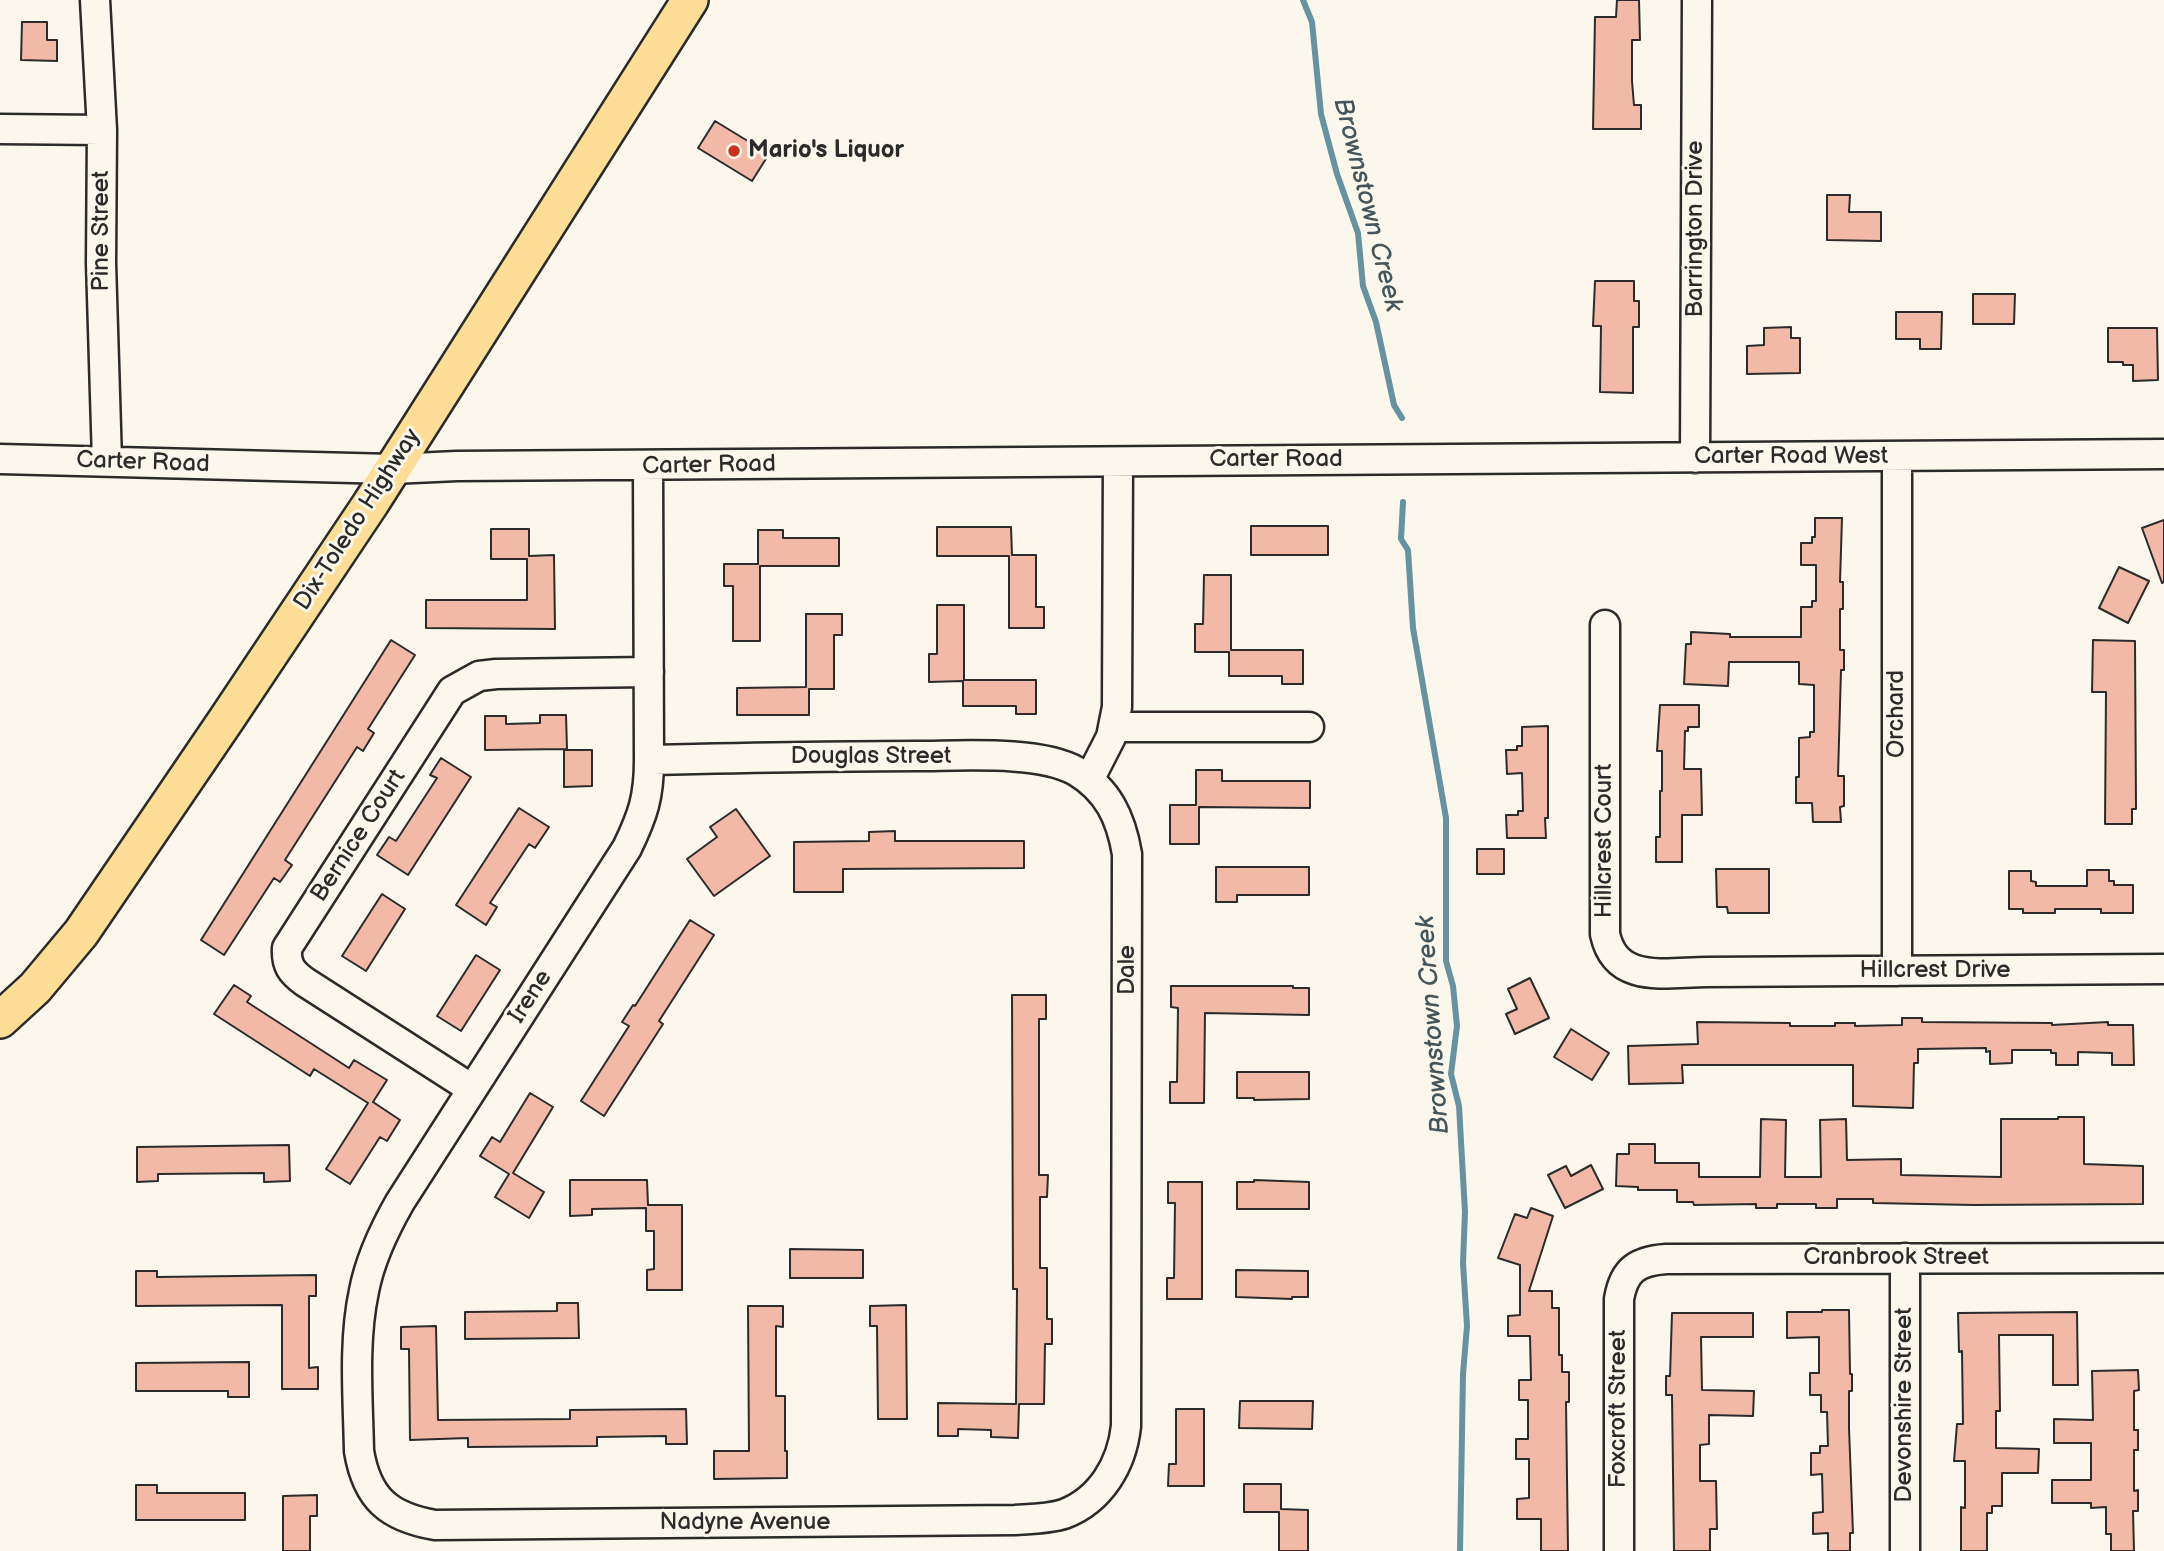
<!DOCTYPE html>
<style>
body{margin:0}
canvas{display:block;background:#fbf7ec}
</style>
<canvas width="2164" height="1551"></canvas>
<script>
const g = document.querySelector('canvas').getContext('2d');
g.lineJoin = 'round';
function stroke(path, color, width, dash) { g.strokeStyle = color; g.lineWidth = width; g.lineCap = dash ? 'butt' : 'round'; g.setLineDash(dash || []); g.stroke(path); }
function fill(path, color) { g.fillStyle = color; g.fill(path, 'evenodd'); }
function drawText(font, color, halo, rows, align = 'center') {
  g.font = font + ' "Balsamiq Sans",sans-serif'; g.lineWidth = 6; g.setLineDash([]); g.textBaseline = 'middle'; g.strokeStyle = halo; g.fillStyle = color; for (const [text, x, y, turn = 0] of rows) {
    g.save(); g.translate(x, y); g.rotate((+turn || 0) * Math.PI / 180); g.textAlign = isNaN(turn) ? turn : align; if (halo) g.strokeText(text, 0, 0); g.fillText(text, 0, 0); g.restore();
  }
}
stroke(new Path2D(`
 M 1303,0 L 1312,22 L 1321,114 L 1337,174 L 1358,233 L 1363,286 L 1376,322 L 1394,405 L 1402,418
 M 1403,502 L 1401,539 L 1408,550 L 1413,628 L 1446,818 L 1446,961 L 1453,986 L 1457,1026 L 1451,1074 L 1459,1106 L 1465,1212 L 1463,1263 L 1467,1326 L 1463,1374 L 1460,1551`), '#66939f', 6);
const building = new Path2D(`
 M 1617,0 L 1639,0 L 1640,40 L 1632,40 L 1632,81 L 1634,105 L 1641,105 L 1641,129 L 1593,129 L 1595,17 L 1616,17 Z
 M 22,22 L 47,22 L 47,40 L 57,40 L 57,61 L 21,60 Z
 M 715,121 L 769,154 L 752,181 L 698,148 Z
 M 1827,195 L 1850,195 L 1849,212 L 1881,212 L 1881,241 L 1827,240 Z
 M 1595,281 L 1634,281 L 1634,301 L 1639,301 L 1639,327 L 1633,327 L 1633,393 L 1600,392 L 1601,326 L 1593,326 Z
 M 1973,294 L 2015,294 L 2014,324 L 1973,324 Z
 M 1896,312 L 1942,312 L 1941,349 L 1920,349 L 1920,339 L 1896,339 Z
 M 1791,327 L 1791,338 L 1800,338 L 1800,373 L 1747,374 L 1747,346 L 1764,345 L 1764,328 Z
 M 2108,328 L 2157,328 L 2158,380 L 2133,381 L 2133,365 L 2123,365 L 2123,362 L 2108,362 Z
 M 1815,518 L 1842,518 L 1840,582 L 1843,582 L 1843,609 L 1840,609 L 1840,650 L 1844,650 L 1844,670 L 1841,670 L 1838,776 L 1844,776 L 1844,806 L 1840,807 L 1841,822 L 1813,822 L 1812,803 L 1796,803 L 1796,777 L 1799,777 L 1799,738 L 1810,737 L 1810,732 L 1814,732 L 1814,685 L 1799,684 L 1799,662 L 1729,662 L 1728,686 L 1684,684 L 1686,644 L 1691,644 L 1691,632 L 1730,634 L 1730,637 L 1801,637 L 1801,607 L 1812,607 L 1812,601 L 1816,601 L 1816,565 L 1801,565 L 1801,543 L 1812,543 L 1812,537 L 1815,537 Z
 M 2164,520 L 2164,582 L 2162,583 L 2142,528 Z
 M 1251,526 L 1328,526 L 1328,555 L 1251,555 Z
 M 937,527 L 1011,527 L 1012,555 L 1036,555 L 1036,607 L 1044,607 L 1044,628 L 1009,628 L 1009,556 L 937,556 Z
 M 491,529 L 529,529 L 529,556 L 554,555 L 555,629 L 426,628 L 426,600 L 527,600 L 527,559 L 491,559 Z
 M 758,530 L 783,530 L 783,538 L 839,538 L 839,566 L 760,566 L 760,641 L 733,641 L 733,586 L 724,586 L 724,564 L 758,564 Z
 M 2119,567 L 2149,581 L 2128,623 L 2099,608 Z
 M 1204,575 L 1231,575 L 1231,650 L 1303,650 L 1303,684 L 1282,684 L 1282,676 L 1229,676 L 1229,652 L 1195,652 L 1195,624 L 1203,624 Z
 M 937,605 L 964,605 L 964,680 L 1036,680 L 1036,714 L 1016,714 L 1016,706 L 963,706 L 963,681 L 929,682 L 929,654 L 937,654 Z
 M 806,614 L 842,614 L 842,635 L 834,635 L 834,689 L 809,689 L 809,715 L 737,715 L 737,688 L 806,687 Z
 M 391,640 L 415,655 L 368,729 L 374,733 L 363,751 L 357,747 L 285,860 L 292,865 L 280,882 L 274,878 L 224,955 L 201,940 Z
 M 2093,640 L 2135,641 L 2136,809 L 2132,809 L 2132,824 L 2105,824 L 2106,692 L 2092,692 Z
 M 1660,705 L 1699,705 L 1699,727 L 1688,727 L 1688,731 L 1685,731 L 1684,769 L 1701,769 L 1702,815 L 1682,815 L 1682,862 L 1656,862 L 1656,837 L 1660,837 L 1660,791 L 1662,791 L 1662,751 L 1657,751 Z
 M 540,715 L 566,715 L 567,749 L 485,750 L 485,716 L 506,716 L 506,724 L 540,723 Z
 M 1548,726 L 1548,818 L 1545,818 L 1546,838 L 1507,838 L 1506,815 L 1518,815 L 1518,811 L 1523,811 L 1522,773 L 1507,774 L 1506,750 L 1517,750 L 1517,746 L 1522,746 L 1522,727 Z
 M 564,750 L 592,750 L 592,786 L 564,787 Z
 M 441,758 L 471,777 L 408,875 L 377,855 L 389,837 L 396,841 L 437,778 L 430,775 Z
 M 1196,770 L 1222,770 L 1222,781 L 1310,781 L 1310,808 L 1199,807 L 1199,844 L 1170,844 L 1170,805 L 1196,805 Z
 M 519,808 L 549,827 L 535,848 L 529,844 L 490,903 L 497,907 L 486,925 L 456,905 Z
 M 736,809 L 770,856 L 714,896 L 687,859 L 717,837 L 710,827 Z
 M 895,831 L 895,841 L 1024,841 L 1024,868 L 843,869 L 843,892 L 794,892 L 794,842 L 869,841 L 869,832 Z
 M 1477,849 L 1504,849 L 1504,874 L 1477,874 Z
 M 1216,867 L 1309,867 L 1309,895 L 1237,895 L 1237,902 L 1216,902 Z
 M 1716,869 L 1769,869 L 1769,913 L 1728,913 L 1727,907 L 1717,907 Z
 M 2087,870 L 2109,870 L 2109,881 L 2114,881 L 2114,885 L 2133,885 L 2133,913 L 2101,913 L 2101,909 L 2055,909 L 2055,913 L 2023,913 L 2023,909 L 2009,909 L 2009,871 L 2031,871 L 2031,881 L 2036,882 L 2036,886 L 2087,886 Z
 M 382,894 L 405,909 L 366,971 L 342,956 Z
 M 690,920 L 714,935 L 659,1021 L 663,1024 L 604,1116 L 581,1101 L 629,1026 L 622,1022 L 633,1005 L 635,1006 Z
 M 476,955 L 500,970 L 461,1031 L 437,1016 Z
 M 1530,978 L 1549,1018 L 1515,1034 L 1506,1014 L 1517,1009 L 1508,989 Z
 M 234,985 L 251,996 L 247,1002 L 349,1068 L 354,1060 L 387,1080 L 373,1102 L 400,1120 L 387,1141 L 380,1137 L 350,1184 L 326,1169 L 368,1103 L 314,1069 L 310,1076 L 214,1014 Z
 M 1171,986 L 1293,986 L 1293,988 L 1309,988 L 1309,1015 L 1205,1013 L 1204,1103 L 1170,1103 L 1170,1082 L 1177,1082 L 1178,1008 L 1171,1007 Z
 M 1012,995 L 1046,995 L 1046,1019 L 1039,1019 L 1039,1175 L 1048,1175 L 1047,1197 L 1040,1197 L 1040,1268 L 1047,1268 L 1047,1319 L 1052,1319 L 1052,1344 L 1045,1344 L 1044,1404 L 1019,1404 L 1018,1438 L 991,1437 L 991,1430 L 958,1429 L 958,1436 L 938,1436 L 938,1403 L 1016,1404 L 1017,1289 L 1013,1289 Z
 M 1902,1018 L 1922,1018 L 1922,1022 L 2052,1023 L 2052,1025 L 2108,1022 L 2108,1025 L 2133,1025 L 2134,1065 L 2112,1065 L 2112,1053 L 2078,1052 L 2078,1065 L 2056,1065 L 2056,1053 L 2051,1053 L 2051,1050 L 2012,1050 L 2012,1063 L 1990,1064 L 1990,1051 L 1986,1052 L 1986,1048 L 1918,1049 L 1918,1063 L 1914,1063 L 1913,1108 L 1853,1106 L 1853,1065 L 1682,1065 L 1683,1083 L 1629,1084 L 1628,1046 L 1698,1044 L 1697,1022 L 1790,1023 L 1790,1026 L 1835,1026 L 1835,1023 L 1855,1023 L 1855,1026 L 1902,1025 Z
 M 1571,1029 L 1609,1053 L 1592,1080 L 1554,1057 Z
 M 1237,1072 L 1309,1072 L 1309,1099 L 1254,1100 L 1254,1098 L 1237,1098 Z
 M 530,1093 L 553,1107 L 513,1173 L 544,1192 L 529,1218 L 495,1197 L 509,1174 L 480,1156 L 492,1137 L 500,1142 Z
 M 2058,1117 L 2084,1117 L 2084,1164 L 2143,1166 L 2143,1204 L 1974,1205 L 1873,1203 L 1873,1199 L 1837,1199 L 1837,1208 L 1816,1208 L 1816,1204 L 1777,1204 L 1777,1208 L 1756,1208 L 1756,1204 L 1694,1205 L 1693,1202 L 1677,1202 L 1677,1190 L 1638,1190 L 1638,1187 L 1616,1186 L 1617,1154 L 1629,1154 L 1629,1144 L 1655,1144 L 1655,1163 L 1699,1163 L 1699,1177 L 1760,1177 L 1761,1119 L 1786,1120 L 1785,1177 L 1821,1177 L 1820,1120 L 1846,1119 L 1847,1160 L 1901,1159 L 1901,1175 L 2001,1177 L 2001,1119 L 2058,1119 Z
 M 289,1145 L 290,1181 L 264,1182 L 264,1173 L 158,1174 L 158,1181 L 137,1182 L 137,1147 Z
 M 1591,1165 L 1603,1189 L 1565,1208 L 1548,1175 L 1566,1166 L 1571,1176 Z
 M 570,1180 L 647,1180 L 648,1205 L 682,1205 L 682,1290 L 647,1290 L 647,1270 L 654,1269 L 654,1231 L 646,1231 L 646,1208 L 592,1209 L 592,1215 L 570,1216 Z
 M 1254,1180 L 1309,1182 L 1309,1209 L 1237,1209 L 1237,1182 L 1254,1182 Z
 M 1168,1182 L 1202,1182 L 1202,1299 L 1167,1299 L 1167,1278 L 1174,1278 L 1175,1203 L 1168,1203 Z
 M 1531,1208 L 1553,1216 L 1529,1291 L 1552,1291 L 1552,1308 L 1559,1308 L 1559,1355 L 1562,1355 L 1562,1372 L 1569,1372 L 1569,1402 L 1566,1402 L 1568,1551 L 1541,1551 L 1541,1519 L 1517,1519 L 1517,1499 L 1529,1498 L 1529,1459 L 1516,1459 L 1516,1439 L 1528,1439 L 1528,1400 L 1519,1400 L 1519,1380 L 1531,1380 L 1530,1336 L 1508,1336 L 1508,1316 L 1520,1315 L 1520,1265 L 1498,1258 L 1515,1214 L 1527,1218 Z
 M 790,1249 L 863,1250 L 863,1278 L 790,1278 Z
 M 1236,1270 L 1308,1271 L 1308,1297 L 1292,1297 L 1292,1299 L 1236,1297 Z
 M 136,1271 L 157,1271 L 157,1277 L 316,1275 L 316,1296 L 309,1296 L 309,1368 L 318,1367 L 318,1389 L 282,1389 L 282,1305 L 136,1306 Z
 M 557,1303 L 578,1303 L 579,1338 L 465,1339 L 465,1312 L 557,1311 Z
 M 906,1305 L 907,1419 L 878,1419 L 877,1326 L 870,1326 L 870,1306 Z
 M 748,1306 L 783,1306 L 783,1327 L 776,1326 L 776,1396 L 785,1396 L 785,1451 L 787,1451 L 787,1478 L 714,1479 L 714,1451 L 749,1451 Z
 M 1822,1310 L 1849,1310 L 1850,1374 L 1852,1374 L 1852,1391 L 1849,1391 L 1849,1428 L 1853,1533 L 1850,1533 L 1850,1551 L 1828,1551 L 1828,1533 L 1813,1534 L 1813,1513 L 1823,1512 L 1822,1474 L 1811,1475 L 1811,1453 L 1820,1453 L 1820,1446 L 1828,1446 L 1827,1412 L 1821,1412 L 1821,1395 L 1810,1395 L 1810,1373 L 1819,1373 L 1819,1337 L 1787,1338 L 1787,1312 L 1822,1312 Z
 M 2077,1312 L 2078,1385 L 2053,1385 L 2053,1335 L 1999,1335 L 2000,1411 L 1996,1411 L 1996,1448 L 2039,1449 L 2038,1473 L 2002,1473 L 2002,1506 L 1992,1506 L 1992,1513 L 1987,1513 L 1987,1551 L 1961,1551 L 1961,1507 L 1965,1508 L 1965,1461 L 1954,1461 L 1957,1424 L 1963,1424 L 1962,1351 L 1959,1352 L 1958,1313 Z
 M 1672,1313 L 1753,1313 L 1753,1337 L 1701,1337 L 1702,1390 L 1754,1391 L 1753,1416 L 1709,1415 L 1709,1444 L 1700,1445 L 1700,1481 L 1716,1481 L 1717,1529 L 1710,1529 L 1710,1551 L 1674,1551 L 1672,1395 L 1666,1395 L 1666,1376 L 1670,1376 Z
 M 436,1326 L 438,1420 L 570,1419 L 570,1410 L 686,1409 L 687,1444 L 666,1444 L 666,1436 L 597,1437 L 597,1446 L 468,1447 L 468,1438 L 410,1440 L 409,1349 L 401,1349 L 401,1327 Z
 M 249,1362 L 249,1397 L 228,1397 L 228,1391 L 136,1391 L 136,1363 Z
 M 2138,1370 L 2139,1390 L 2134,1391 L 2134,1430 L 2138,1430 L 2138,1450 L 2134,1450 L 2134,1491 L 2138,1490 L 2138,1511 L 2133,1511 L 2134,1551 L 2111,1551 L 2111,1534 L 2106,1534 L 2106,1507 L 2091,1508 L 2091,1503 L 2052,1503 L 2052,1480 L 2091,1480 L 2091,1443 L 2054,1443 L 2054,1419 L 2093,1420 L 2092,1371 Z
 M 1240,1401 L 1313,1401 L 1312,1429 L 1239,1428 Z
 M 1176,1409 L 1204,1409 L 1204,1486 L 1168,1486 L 1169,1464 L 1176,1464 Z
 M 1244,1484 L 1281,1484 L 1281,1509 L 1308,1510 L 1308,1551 L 1279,1551 L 1279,1512 L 1244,1512 Z
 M 136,1485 L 157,1485 L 157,1493 L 245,1493 L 245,1520 L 136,1520 Z
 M 317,1495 L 317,1516 L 310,1516 L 310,1551 L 283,1551 L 283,1496 Z`);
fill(building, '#f1b9a6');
stroke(building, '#2b2b2b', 2);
const minor = new Path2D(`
 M 95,0 L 102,130 L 101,263 L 107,461
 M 0,129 L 102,130
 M 1695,458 L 1697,0
 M 0,459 L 392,469 L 457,466 L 2164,454
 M 648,466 L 649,760 C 649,797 643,815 627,848 L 400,1202 C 384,1230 370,1259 364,1291 C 353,1342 358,1399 359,1451 C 367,1499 389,1517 435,1525 L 1015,1520 C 1031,1519 1048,1519 1064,1514 C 1101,1500 1122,1464 1126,1426 L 1127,854 C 1121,818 1108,790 1076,771 C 1039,750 959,756 917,756 C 828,756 739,758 649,760
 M 1605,625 L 1605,934 C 1616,985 1666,972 1707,972 L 2164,969
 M 1114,727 L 1309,727
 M 1089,780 L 1111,737 L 1117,707 L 1118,462
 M 1897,971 L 1897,457
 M 472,1089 L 305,982 C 291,972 286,965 287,948 L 452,691 L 479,676 L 496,674 L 649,672
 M 1905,1258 L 1905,1551
 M 1619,1551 L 1619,1299 C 1624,1270 1637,1261 1666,1259 L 2164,1258`);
const major = new Path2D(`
 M 0,1020 L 35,988 L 81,933 L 226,720 L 371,503 L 690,0`);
stroke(minor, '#2b2b2b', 33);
stroke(major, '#2b2b2b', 40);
stroke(minor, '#fbf7ec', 28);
stroke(major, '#fedd96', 35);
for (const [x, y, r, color] of [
 [734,151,7,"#c8321e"]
]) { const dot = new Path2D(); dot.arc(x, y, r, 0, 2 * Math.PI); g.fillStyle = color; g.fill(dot); stroke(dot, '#fbf7ec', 2.5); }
drawText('bold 24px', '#2b2b2b', '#fbf7ec', [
 ["Mario's Liquor",748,151]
], 'left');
drawText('24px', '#2b2b2b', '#fbf7ec', [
 ["Barrington Drive",1696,229,-90],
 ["Pine Street",102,231,-90],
 ["Carter Road West",1791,457],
 ["Carter Road",1276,460],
 ["Carter Road",143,463,2],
 ["Carter Road",709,466,-1],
 ["Dix-Toledo Highway",358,520,-57],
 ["Orchard",1897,714,-90],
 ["Douglas Street",871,757],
 ["Bernice Court",359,836,-57],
 ["Hillcrest Court",1605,841,-90],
 ["Dale",1128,970,-90],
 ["Hillcrest Drive",1935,971],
 ["Irene",531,997,-57],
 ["Cranbrook Street",1896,1258],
 ["Devonshire Street",1905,1405,-90],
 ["Foxcroft Street",1619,1409,-90],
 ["Nadyne Avenue",745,1523]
]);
drawText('italic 26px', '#44565b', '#fbf7ec', [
 ["Brownstown Creek",1367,205,76],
 ["Brownstown Creek",1434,1025,-94]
]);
</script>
